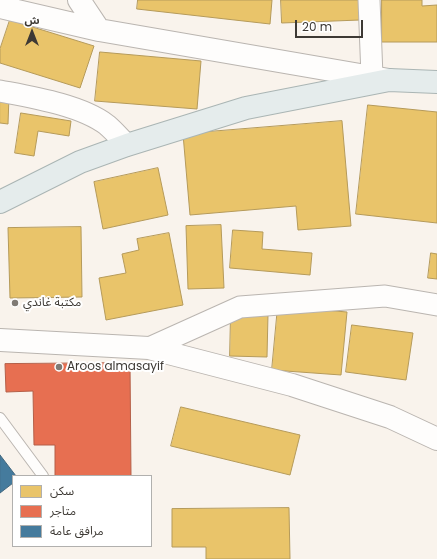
<!DOCTYPE html>
<meta charset="utf-8">
<style>
body{margin:0}
#map{position:relative;width:437px;height:559px;overflow:hidden;background:#f9f3ec;font-family:Poppins,"Noto Sans Arabic",sans-serif}
canvas{display:block}
.legend{position:absolute;left:12px;top:475px;width:140px;height:72px;box-sizing:border-box;background:#fff;border:1px solid #b1b0ae;margin:0;padding:5px 7px;list-style:none;font-size:12px;color:#3d3934}
.legend li{display:flex;align-items:center;gap:8px;height:20px}
.legend b{width:20px;border:1px solid #b1b0ae}
.north{position:absolute;left:12px;top:12px;width:40px;height:40px;-webkit-text-stroke:3px #fff;paint-order:stroke;rotate:0deg;font-size:11px;font-weight:700;line-height:16px;text-align:center;color:#3d3934}
.north::after{content:'';display:block;margin:auto;width:14px;height:18px;background:#3d3934;clip-path:polygon(50% 0,100% 100%,50% 72%,0 100%)}
.scale{position:absolute;left:295px;top:20px;width:68px;height:18px;box-sizing:border-box;border:2px solid #3d3934;border-top:0;padding-left:5px;font-size:12px;line-height:14px;white-space:nowrap;color:#3d3934;-webkit-text-stroke:3px #fff;paint-order:stroke}
</style>
<div id="map">
<canvas width="437" height="559"></canvas>
<ul class="legend">
<li><b style="height:11px;background:#e9c46a"></b>سكن</li>
<li><b style="height:11px;background:#e76f51"></b>متاجر</li>
<li><b style="height:11px;background:#457b9d"></b>مرافق عامة</li>
</ul>
<div class="north">ش</div>
<div class="scale">20 m</div>
</div>
<script>
const g = document.querySelector('canvas').getContext('2d');
g.lineJoin = 'round';
function fill(path, color) { g.fillStyle = color; g.fill(path, 'evenodd'); }
function stroke(path, color, width, dash) { g.strokeStyle = color; g.lineWidth = width; g.lineCap = dash ? 'butt' : 'round'; g.setLineDash(dash || []); g.stroke(path); }
function drawText(font, color, halo, rows, align = 'center') {
  g.font = font + ' Poppins,"Noto Sans Arabic",sans-serif'; g.lineWidth = 4; g.setLineDash([]); g.textBaseline = 'middle'; g.strokeStyle = halo; g.fillStyle = color; for (const [text, x, y, turn = 0] of rows) {
    g.save(); g.translate(x, y); g.rotate((+turn || 0) * Math.PI / 180); g.textAlign = isNaN(turn) ? turn : align; if (halo) g.strokeText(text, 0, 0); g.fillText(text, 0, 0); g.restore();
  }
}
const homes = new Path2D(`
 M 138,0 L 272,0 L 270,24 L 137,9 Z
 M 281,0 L 359,0 L 360,20 L 282,23 Z
 M 382,0 L 422,0 L 422,6 L 437,5 L 437,42 L 382,42 Z
 M 10,20 L 94,46 L 80,88 L 0,63 L 0,49 Z
 M 100,52 L 201,61 L 197,109 L 95,101 Z
 M 0,96 L 9,96 L 8,124 L 0,123 Z
 M 368,105 L 437,112 L 437,223 L 356,214 Z
 M 21,113 L 71,121 L 69,136 L 38,131 L 34,156 L 15,153 Z
 M 342,121 L 351,226 L 298,230 L 296,206 L 190,215 L 183,134 Z
 M 158,168 L 168,215 L 103,229 L 94,182 Z
 M 221,225 L 224,288 L 188,289 L 186,226 Z
 M 81,227 L 82,297 L 10,298 L 8,228 Z
 M 233,230 L 263,232 L 262,249 L 312,253 L 310,275 L 230,268 Z
 M 169,233 L 183,305 L 106,320 L 99,278 L 126,273 L 122,254 L 139,250 L 137,239 Z
 M 431,253 L 437,254 L 437,279 L 428,278 Z
 M 278,306 L 347,312 L 341,375 L 272,370 Z
 M 231,313 L 268,314 L 267,357 L 230,356 Z
 M 352,325 L 413,333 L 406,380 L 346,372 Z
 M 181,407 L 300,435 L 290,475 L 171,446 Z
 M 289,508 L 290,559 L 206,559 L 206,547 L 172,547 L 172,509 Z`);
fill(homes, '#e9c46a');
stroke(homes, '#b59a5a', 1);
const shops = new Path2D(`
 M 130,363 L 131,476 L 55,476 L 55,445 L 34,445 L 33,391 L 6,392 L 5,364 Z`);
fill(shops, '#e76f51');
stroke(shops, '#b45f48', 1);
const public = new Path2D(`
 M 0,455 L 16,476 L 13,476 L 13,483 L 0,493 Z`);
fill(public, '#457b9d');
stroke(public, '#43677e', 1);
const lane = new Path2D(`
 M 0,418 L 43,476`);
const street = new Path2D(`
 M 369,0 L 372,76
 M 0,91 C 31,97 81,105 107,125 C 114,131 120,138 127,145
 M 149,348 L 240,307 L 385,296 L 437,305`);
const secondary = new Path2D(`
 M 79,0 L 99,30
 M 0,7 L 99,30 L 389,80
 M 0,340 L 149,348 L 292,385 L 390,417 L 437,439`);
const primary = new Path2D(`
 M 0,202 L 80,162 L 127,145 L 246,108 L 389,80 L 437,82`);
stroke(lane, '#bab5b0', 12);
stroke(street, '#bab5b0', 23);
stroke(secondary, '#bab5b0', 24);
stroke(primary, '#aab5b4', 24);
stroke(lane, '#fefdfc', 10);
stroke(street, '#fefdfc', 21);
stroke(secondary, '#fefdfc', 22);
stroke(primary, '#e5ecec', 22);
for (const [x, y, r, color] of [
 [15,303,4,"#7f7a74"],
 [59,367,4,"#7f7a74"]
]) { const dot = new Path2D(); dot.arc(x, y, r, 0, 2 * Math.PI); g.fillStyle = color; g.fill(dot); stroke(dot, '#fff', 1.5); }
drawText('12px', '#3d3934', '#fff', [
 ["مكتبة غاندي",23,303],
 ["Aroos almasayif",67,367]
], 'left');
</script>
